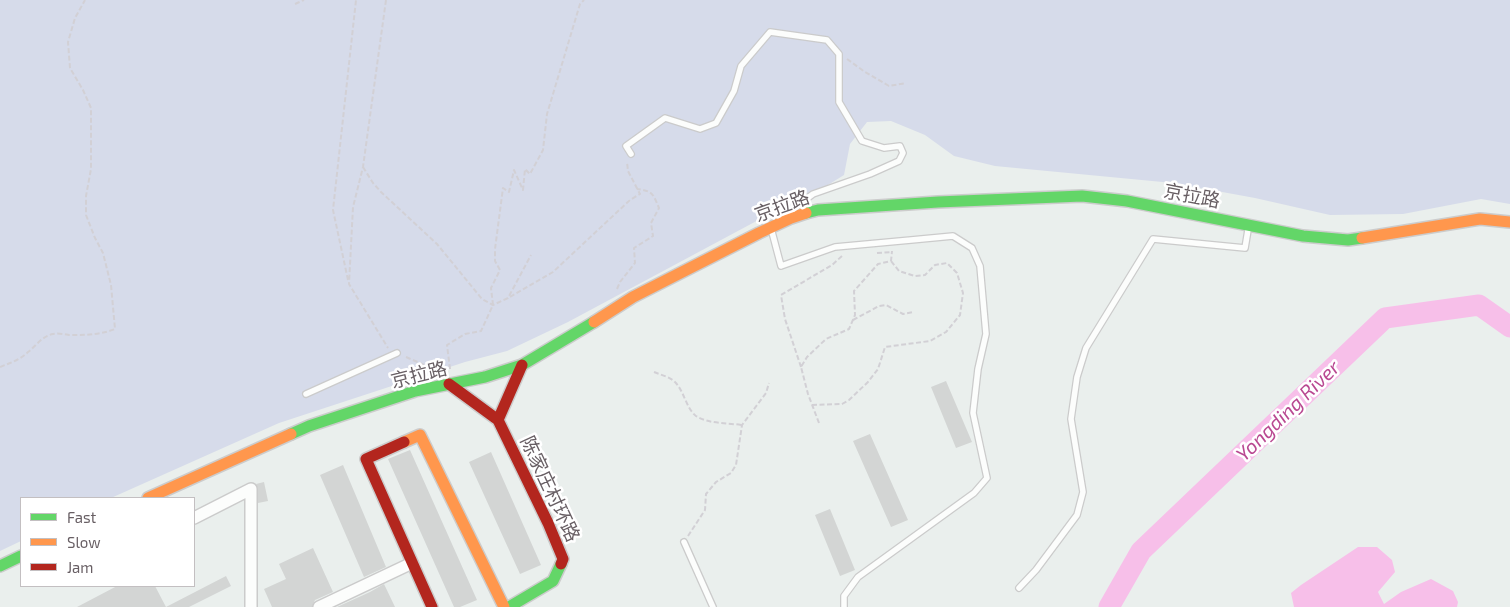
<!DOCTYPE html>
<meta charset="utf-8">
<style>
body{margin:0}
#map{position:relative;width:1510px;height:607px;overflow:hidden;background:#eaefed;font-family:"Exo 2",sans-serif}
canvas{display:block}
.legend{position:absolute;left:20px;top:497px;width:175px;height:90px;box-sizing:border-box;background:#fff;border:1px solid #c3bfc1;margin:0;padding:6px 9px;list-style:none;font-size:15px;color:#685f64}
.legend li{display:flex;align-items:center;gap:10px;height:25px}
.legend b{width:25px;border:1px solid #c3bfc1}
</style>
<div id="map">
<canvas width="1510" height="607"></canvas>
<ul class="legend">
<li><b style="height:6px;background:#63d668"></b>Fast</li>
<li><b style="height:6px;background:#ff974d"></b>Slow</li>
<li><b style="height:6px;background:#b3261e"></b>Jam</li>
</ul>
</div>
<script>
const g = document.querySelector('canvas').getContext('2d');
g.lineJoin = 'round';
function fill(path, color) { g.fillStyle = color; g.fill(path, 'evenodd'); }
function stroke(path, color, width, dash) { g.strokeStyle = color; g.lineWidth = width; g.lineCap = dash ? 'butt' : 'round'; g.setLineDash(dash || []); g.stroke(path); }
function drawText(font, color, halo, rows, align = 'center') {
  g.font = font + ' "Exo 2","Noto Sans SC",sans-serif'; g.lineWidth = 5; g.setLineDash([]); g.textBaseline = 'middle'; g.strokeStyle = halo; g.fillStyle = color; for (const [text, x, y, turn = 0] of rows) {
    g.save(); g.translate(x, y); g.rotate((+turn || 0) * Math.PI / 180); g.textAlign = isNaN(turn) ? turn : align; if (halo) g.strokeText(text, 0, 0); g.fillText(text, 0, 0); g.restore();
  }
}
fill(new Path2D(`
 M 0,0 L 1510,0 L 1510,204 L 1481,199 L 1403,214 L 1330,215 L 1255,198 L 1173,183 L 995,166 L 954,156 L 925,135 L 891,121 L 867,122 L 850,144 L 844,175 L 802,201 L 764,217 L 568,322 L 507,351 L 465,362 L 279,423 L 111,498 L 21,498 L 21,541 L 0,551 Z`), '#d6dbea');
fill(new Path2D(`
 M 1358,547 L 1377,547 L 1392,560 L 1395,572 L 1378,592 L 1384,604 L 1401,592 L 1431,579 L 1453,591 L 1458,602 L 1457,607 L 1294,607 L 1291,593 L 1301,585 Z`), '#f7bfe9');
stroke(new Path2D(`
 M 1109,607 L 1141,551 L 1385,318 L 1479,305 L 1510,327`), '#f7bfe9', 21);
fill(new Path2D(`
 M 946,381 L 972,442 L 956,448 L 931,387 Z
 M 870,434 L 908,520 L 891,527 L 853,441 Z
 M 410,450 L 477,600 L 460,607 L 454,607 L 388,459 Z
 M 491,452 L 541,565 L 520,574 L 469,462 Z
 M 343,465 L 386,567 L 364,577 L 320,475 Z
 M 264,482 L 268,501 L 258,503 L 258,489 L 256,484 Z
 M 830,509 L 855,570 L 840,576 L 815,515 Z
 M 313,548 L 333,592 L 315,600 L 312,607 L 272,607 L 264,589 L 286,579 L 279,564 Z
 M 226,576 L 231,586 L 189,607 L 77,607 L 117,586 L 155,586 L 166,607 Z
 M 384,584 L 395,607 L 337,607 L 370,592 Z`), '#d3d5d4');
const lane = new Path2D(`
 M 631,154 L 626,146 L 665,118 L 700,129 L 716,123 L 734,91 L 741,66 L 770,32 L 827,40 L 839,54 L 839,102 L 862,141 L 884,148 L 900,146 L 903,153 L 899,161 L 870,174 L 813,194 L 793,209
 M 772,232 L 781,266 L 835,247 L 911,240 L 953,236 L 972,248 L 980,266 L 986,334 L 978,369 L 973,413 L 987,478 L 974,493 L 858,577 L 844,596 L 844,607
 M 306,394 L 397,353
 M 684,542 L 713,607
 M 1019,588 L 1036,570 L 1077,515 L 1083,492 L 1071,419 L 1077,377 L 1086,348 L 1153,239 L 1245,248 L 1248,230`);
const street = new Path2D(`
 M 194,518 L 251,489 L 251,607
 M 319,607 L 412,563`);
const fast = new Path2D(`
 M 806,213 L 818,210 L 938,202 L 1082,196 L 1127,201 L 1303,236 L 1348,240 L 1362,238
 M 291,434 L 309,426 L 415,391 L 485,377 L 522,365 L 594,322
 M 0,566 L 21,556
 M 509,607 L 553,581 L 561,564`);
const slow = new Path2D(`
 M 1362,238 L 1480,219 L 1510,222
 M 594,322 L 633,297 L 759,233 L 791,218 L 806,213
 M 404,442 L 420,435 L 504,607
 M 148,498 L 291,434`);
const jam = new Path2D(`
 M 449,384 L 498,420 L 522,365
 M 498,420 L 548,523 L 563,559 L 561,564
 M 404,442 L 366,459 L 432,607`);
stroke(lane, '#cbcbcb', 8);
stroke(street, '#cbcbcb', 14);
stroke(fast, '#ccc', 14);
stroke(slow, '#ccc', 14);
stroke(jam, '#ccc', 14);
stroke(new Path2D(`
 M 386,0 L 363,167 L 353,207 L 349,284 L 388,348
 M 295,4 L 304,0
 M 847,59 L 865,72 L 889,86 L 906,83
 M 363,167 L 373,183 L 381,192 L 437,244 L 482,299 L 493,305 L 508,298 L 531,255
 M 877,253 L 892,252
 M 348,280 L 333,210 L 356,0
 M 617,289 L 620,282 L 635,263 L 634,248 L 653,236 L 651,223 L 659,208 C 653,194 653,191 637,189
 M 510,297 L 553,272 L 630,200 L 640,194 L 628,171 L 627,162
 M 853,320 L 879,306 L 886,305 L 903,314 L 913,312
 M 406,357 L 436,370
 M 0,367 C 10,363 20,360 28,352 C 36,346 42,336 53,334 C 58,333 64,334 69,335 C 85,335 100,335 115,329 L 111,285 L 103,253 L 95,238 L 86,215 L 86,196 L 91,169 L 91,108 L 83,90 L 70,68 L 68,42 L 75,18 L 85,0
 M 801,367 L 785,319 L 781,295 L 832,265 L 842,256
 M 450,369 L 447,345 L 465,334 L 481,331 L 493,305 L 491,288 L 500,270 L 495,261 L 495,249 L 503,188 L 509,192 L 514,170 L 523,190 L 525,169 L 530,174 L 543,150 L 547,114 L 580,4 L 584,0
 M 654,372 C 661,375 670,377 675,382 C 684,391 686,408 696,416 C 708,424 728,423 742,425
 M 812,405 L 842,404 L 849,400 L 868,382 L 878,369 L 885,347 L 930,341 L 946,332 L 960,315 L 963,293 L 957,273 L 947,263 L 935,265 L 925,275 L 915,276 L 899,271 L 891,261
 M 819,423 L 808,394 L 801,367 L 807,357 L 826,339 L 849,329 L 855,315 L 854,291 L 878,264 L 891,261 L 892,251
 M 688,536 L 705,510 L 706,494 L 716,482 L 731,473 L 736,465 L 742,425 L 766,393 L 769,383`), '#d2d0d5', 2, [5, 2.5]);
stroke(lane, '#fcfdfc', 5.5);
stroke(street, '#fcfdfc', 11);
stroke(fast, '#63d668', 11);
stroke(slow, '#ff974d', 11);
stroke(jam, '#b3261e', 11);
drawText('19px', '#685f64', '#fff', [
 ["京拉路",1192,196,11],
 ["京拉路",782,206,-20],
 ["京拉路",419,375,-14],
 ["陈家庄村环路",550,489,65]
]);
drawText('italic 20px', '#b94992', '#fff', [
 ["Yongding River",1288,411,-44]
]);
</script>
